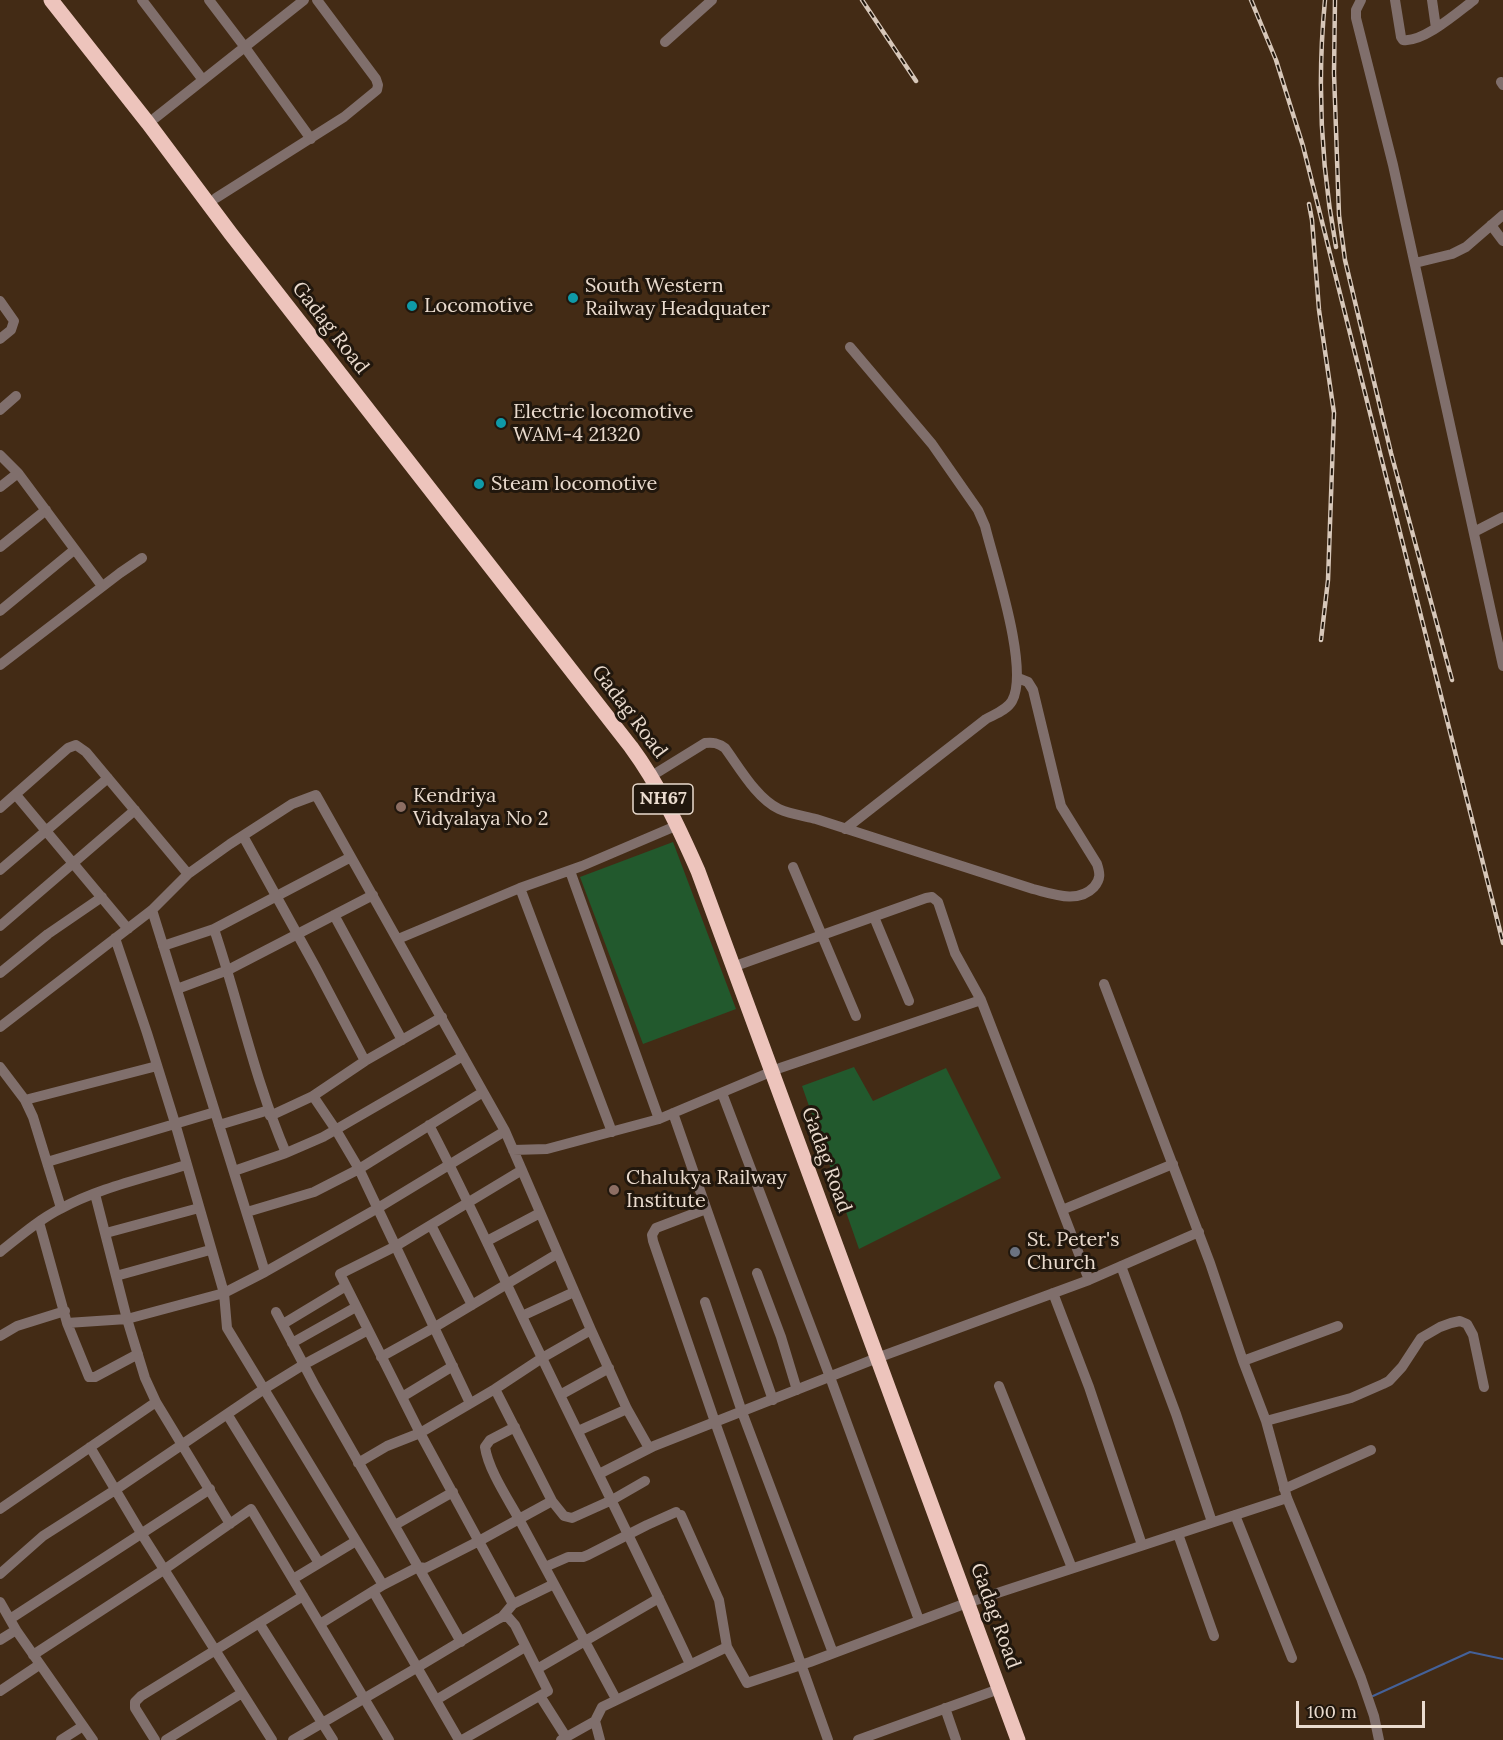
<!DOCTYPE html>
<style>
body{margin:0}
#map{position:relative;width:1503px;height:1740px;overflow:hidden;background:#432b15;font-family:Lora,serif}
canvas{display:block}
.scale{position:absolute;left:1296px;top:1701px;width:129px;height:27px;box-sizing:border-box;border:3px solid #eadbce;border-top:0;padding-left:8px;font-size:18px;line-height:21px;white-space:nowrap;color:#eadbce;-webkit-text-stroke:4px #21170d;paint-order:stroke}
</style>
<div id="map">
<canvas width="1503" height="1740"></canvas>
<div class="scale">100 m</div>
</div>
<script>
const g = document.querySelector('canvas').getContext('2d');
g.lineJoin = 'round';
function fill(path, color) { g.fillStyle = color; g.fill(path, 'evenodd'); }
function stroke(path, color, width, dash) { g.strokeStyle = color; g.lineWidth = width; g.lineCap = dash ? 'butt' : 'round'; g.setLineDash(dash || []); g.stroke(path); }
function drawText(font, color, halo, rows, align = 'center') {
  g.font = font + ' Lora,serif'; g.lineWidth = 6; g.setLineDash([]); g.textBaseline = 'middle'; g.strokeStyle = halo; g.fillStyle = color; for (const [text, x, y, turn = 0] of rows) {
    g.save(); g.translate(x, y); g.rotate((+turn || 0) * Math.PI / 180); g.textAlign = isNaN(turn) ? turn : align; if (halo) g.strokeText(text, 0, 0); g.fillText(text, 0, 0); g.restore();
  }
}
fill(new Path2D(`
 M 673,842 L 736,1009 L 643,1044 L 580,877 Z
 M 854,1067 L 873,1101 L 946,1068 L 1001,1178 L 859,1249 L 802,1086 Z`), '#22592d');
stroke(new Path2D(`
 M 1373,1696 L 1470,1652 L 1503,1659`), '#446199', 2);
stroke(new Path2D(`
 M 142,0 L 203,80
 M 209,0 L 244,46 L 311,139
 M 1361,0 L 1356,10 L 1356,18 L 1393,165 L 1503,666
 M 1395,0 L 1401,37 L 1403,40 C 1423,43 1458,12 1474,0
 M 1432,0 L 1436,28
 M 665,42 L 712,0
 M 1501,82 L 1503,85
 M 155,118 L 304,0
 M 216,198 L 344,117 L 377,90 L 378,85 L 376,79 L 317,0
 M 1491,225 L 1503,241
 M 1415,263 L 1452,254 L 1466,247 L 1503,215
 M 0,301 L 14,321 L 11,330 L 0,339
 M 0,410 L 16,396
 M 0,455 L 18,473 L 102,586
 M 0,487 L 18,473
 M 1474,532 L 1503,517
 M 0,547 L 46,510
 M 0,611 L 74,550
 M 0,665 L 120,573 L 142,558
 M 658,772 L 705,743 C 713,742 718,743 725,748 C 739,767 757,799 779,809 C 790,814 804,816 816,819 L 1033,889 C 1053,894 1078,904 1094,887 C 1101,879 1100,873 1097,864 L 1061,806 L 1033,690 L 1028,682 L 1018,678
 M 16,795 L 128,929
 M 0,808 L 68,748 L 76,745 L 86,752 L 188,874
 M 845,829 L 986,719 C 995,714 1007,710 1012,701 C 1030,669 994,563 985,526 L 978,510 L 932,444 L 850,347
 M 243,836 L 316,968 L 365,1061
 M 793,867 L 856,1016
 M 0,870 L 108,778
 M 570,871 L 659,1119
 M 520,888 L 612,1132
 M 152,910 L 265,1272 L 378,1208 L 505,1131
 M 334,915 L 402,1040
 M 874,917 L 909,1001
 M 0,926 L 135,810
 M 214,929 C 239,1003 255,1081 286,1153 L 234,1171
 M 115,938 L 147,1033 L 175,1123 L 224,1293 L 227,1328 L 383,1585
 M 398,939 L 520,888 L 582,866 L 678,825
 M 163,946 L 214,929 L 351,857
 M 741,964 L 926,898 L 932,897 L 938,902 L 955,953 L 981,1000
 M 0,973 L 48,934 L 102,897
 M 1104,984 L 1210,1263 L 1243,1361 L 1266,1421 L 1287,1498 L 1361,1678 L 1374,1716 L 1379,1740
 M 177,989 L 228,970 L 373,895
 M 0,1027 L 152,910 L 188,874 L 230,844 L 292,804 L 316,795 L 505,1131 L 591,1330 L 627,1409 L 649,1448
 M 0,1067 L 25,1100 L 33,1117 L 61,1208
 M 722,1093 L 830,1377 L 919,1620
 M 313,1096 L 336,1130 L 359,1169 L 470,1403
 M 25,1100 L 157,1066
 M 673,1113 L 773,1400
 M 270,1116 L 313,1096 L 365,1061 L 442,1017
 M 219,1125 L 269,1110
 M 429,1125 C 469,1201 504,1280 542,1358 C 591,1460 642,1561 690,1664
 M 513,1150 L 547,1149 L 659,1119 L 780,1068 L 981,1000 L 1089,1280
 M 286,1153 L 323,1137 L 463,1056
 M 47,1162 L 215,1112
 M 95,1194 L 127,1319 L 145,1378 L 156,1402 L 230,1524
 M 706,1209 L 656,1228 L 652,1235 L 653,1241 L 715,1422 L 828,1740
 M 1062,1210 L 1173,1164
 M 247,1212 L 314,1192 L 359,1169 L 483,1092
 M 39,1222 L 67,1323 L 89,1377 L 95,1377 L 138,1354
 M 431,1225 L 472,1305
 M 106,1233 L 199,1208
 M 487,1241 L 540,1213
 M 0,1252 C 19,1237 38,1220 60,1209 C 98,1188 145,1178 186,1165
 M 1121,1266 L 1176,1414 L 1212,1522
 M 757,1273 L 781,1337 L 797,1390
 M 116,1276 L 210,1250
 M 1053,1293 L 1089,1387 L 1142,1545
 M 705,1302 L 742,1412 L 833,1653
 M 276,1312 L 315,1386 L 461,1642
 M 522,1316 L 574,1292
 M 67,1323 L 127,1319 L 224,1293 L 265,1272
 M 283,1324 L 346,1286
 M 0,1336 L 17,1326 L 65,1311
 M 292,1343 L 356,1307
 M 381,1357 L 435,1327 L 557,1254
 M 1243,1361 L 1338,1326
 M 999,1386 L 1072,1568
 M 495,1389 L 552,1501 L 519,1519 L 616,1699
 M 560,1395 L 609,1368
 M 402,1397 L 453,1366
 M 227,1414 L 319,1563
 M 1266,1421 L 1351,1398 L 1383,1384 L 1389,1381 L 1402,1367 L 1421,1338 L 1440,1327 L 1451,1323 L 1460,1321 L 1467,1324 L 1473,1335 L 1484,1387
 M 578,1431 L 627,1409
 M 90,1447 L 141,1533 L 272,1740
 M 358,1463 L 387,1446 L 420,1433 L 495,1389 L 542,1358 L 591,1330
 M 599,1474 L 654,1446 L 877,1358 L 1089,1280 L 1199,1232
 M 1284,1489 L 1371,1450
 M 552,1501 L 564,1516 L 572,1518 L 612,1500 L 645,1481
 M 0,1509 L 156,1402
 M 681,1515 L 719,1600 L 727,1647
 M 1235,1515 L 1292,1658
 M 395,1525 L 453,1492
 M 1178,1534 L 1214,1636
 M 545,1567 L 568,1557 L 583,1557 L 588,1555 L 647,1525 L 676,1512
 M 0,1574 L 43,1536 L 115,1490 L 264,1389 L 303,1365 L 368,1330
 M 293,1579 L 356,1541
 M 373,1591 L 459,1740
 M 0,1602 L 16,1630 L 93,1740
 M 513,1604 L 420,1433 L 340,1274 L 396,1246 L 522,1170
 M 502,1617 L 513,1604 L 554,1584
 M 10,1619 L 210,1489
 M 259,1623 L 333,1740
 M 320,1624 L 383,1585 L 418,1567 L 426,1568 L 479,1541 L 519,1519 C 508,1499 488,1469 485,1447 L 490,1440 L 515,1427
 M 0,1640 L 16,1630
 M 33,1655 L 165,1569 L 251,1509 L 389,1740
 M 537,1669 L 659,1598
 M 0,1691 L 39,1665
 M 540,1696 L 566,1737
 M 436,1700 L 525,1647
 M 945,1708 L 956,1740
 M 61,1740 L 83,1726
 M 155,1740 L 135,1708 L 135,1702 L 141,1696 L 303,1596
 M 166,1740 L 242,1693
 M 293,1740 L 418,1667 L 498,1619 L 502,1617 L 508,1617 L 515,1625 L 548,1691 L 462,1740
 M 561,1740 L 595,1721
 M 600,1740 L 595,1721 L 602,1707 L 727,1647 L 747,1683 L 810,1662 L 964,1604 L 1287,1498
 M 858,1740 L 999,1689`), '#806f6c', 10);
stroke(new Path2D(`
 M 51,0 L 148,123 L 231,234 L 631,747 C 659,785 679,828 698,871 L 1018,1740`), '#edc4bc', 15);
const rail = new Path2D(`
 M 862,0 L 916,81
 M 1251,0 L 1276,60 L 1303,146 L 1503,943
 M 1325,0 C 1317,82 1321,166 1336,247
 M 1335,0 L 1334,73 L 1339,215 L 1345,260 L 1391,453 L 1452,680
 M 1309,204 L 1312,220 L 1319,310 L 1334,413 L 1328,580 L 1321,640`);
stroke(rail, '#d7c7b9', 4.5);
stroke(rail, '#21170d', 2, [7]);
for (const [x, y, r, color] of [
 [573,298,6,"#0f9aa8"],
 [412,306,6,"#0f9aa8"],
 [501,423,6,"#0f9aa8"],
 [479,484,6,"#0f9aa8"],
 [401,807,6,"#8d6e63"],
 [614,1190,6,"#8d6e63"],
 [1015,1252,6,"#6b7280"]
]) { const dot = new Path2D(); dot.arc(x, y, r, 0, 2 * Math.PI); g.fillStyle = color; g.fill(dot); stroke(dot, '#21170d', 2); }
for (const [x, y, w] of [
 [663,799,60]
]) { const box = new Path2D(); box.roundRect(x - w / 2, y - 15, w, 30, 4.5); g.fillStyle = '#21170d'; g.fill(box); stroke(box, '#eadbce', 1.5); }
drawText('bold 18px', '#eadbce', null, [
 ["NH67",663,799]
]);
drawText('20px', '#eadbce', '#21170d', [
 ["South Western",585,286],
 ["Railway Headquater",585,309],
 ["Locomotive",424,306],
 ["Electric locomotive",513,412],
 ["WAM-4 21320",513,435],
 ["Steam locomotive",491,484],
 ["Kendriya",413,796],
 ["Vidyalaya No 2",413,819],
 ["Chalukya Railway",626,1178],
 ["Institute",626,1201],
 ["St. Peter's",1027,1240],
 ["Church",1027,1263]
], 'left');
drawText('20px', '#eadbce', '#21170d', [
 ["Gadag Road",330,328,52],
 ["Gadag Road",629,712,53],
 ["Gadag Road",826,1160,70],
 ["Gadag Road",995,1616,70]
]);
</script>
